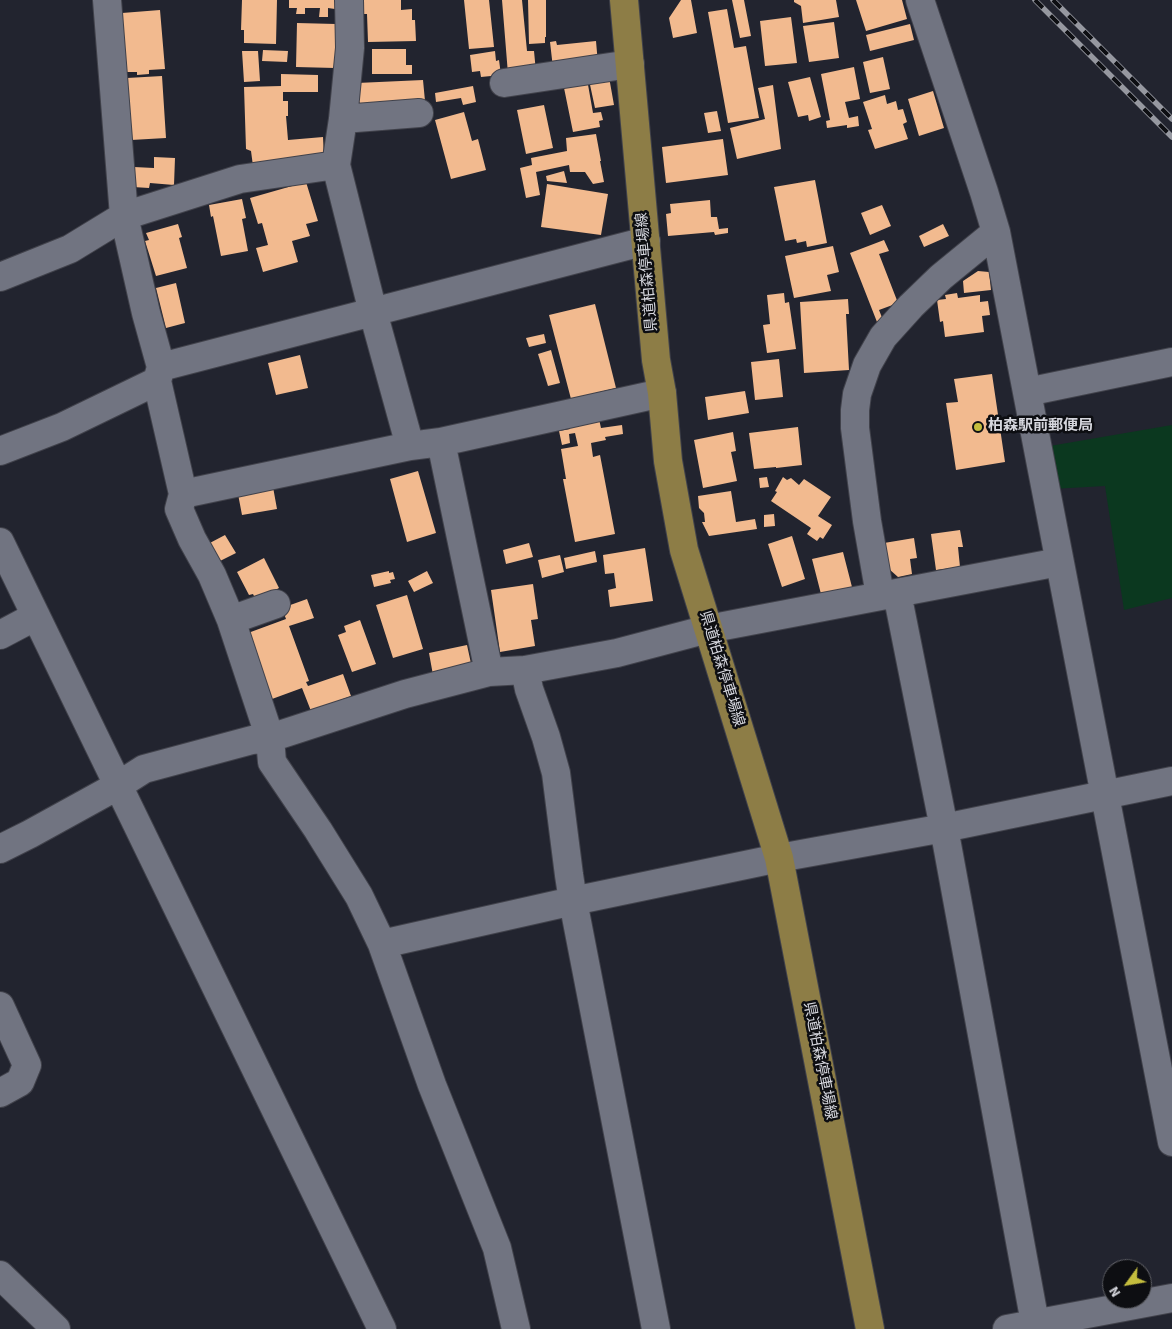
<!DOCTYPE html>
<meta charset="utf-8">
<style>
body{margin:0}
#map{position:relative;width:1172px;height:1329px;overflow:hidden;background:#22242f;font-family:"Source Sans 3",sans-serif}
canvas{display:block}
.north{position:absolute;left:1102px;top:1259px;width:50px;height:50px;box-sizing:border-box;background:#0d0e12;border:1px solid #5d5e64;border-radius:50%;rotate:238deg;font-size:14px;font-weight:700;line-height:20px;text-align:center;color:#d6d7de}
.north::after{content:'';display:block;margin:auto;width:18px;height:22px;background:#c4bd3e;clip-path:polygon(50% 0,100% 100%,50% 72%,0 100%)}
</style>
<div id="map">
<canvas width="1172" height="1329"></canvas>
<div class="north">N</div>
</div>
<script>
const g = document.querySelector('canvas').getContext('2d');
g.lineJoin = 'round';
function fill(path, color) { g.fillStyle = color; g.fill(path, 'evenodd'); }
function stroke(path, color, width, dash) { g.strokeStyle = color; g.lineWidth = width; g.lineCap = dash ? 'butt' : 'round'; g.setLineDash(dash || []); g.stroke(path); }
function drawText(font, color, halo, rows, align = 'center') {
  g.font = font + ' "Source Sans 3","Noto Sans JP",sans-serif'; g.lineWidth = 5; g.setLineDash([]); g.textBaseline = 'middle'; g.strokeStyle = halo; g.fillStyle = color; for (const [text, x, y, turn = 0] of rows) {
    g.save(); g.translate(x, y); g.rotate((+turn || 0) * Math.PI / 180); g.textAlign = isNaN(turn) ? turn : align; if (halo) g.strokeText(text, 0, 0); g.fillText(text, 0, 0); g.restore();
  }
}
fill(new Path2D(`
 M 1172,425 L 1172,598 L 1124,610 L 1105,486 L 1052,489 L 1044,447 Z`), '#0b381f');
fill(new Path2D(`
 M 242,0 L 277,0 L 276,44 L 244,43 L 244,30 L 241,30 Z
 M 289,0 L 335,0 L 335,9 L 328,8 L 328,17 L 319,17 L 320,8 L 305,8 L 305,14 L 296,14 L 297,8 L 289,8 Z
 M 363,0 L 401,0 L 401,10 L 412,9 L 412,20 L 415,20 L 416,41 L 368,42 L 367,14 L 364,14 Z
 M 464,0 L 489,0 L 494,47 L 469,49 Z
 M 502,0 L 522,0 L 527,51 L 534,51 L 536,72 L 508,74 Z
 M 528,0 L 546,0 L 546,37 L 545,37 L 545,43 L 529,44 Z
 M 681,0 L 691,0 L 697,33 L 673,38 L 669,18 Z
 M 732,0 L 744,0 L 751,36 L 740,38 Z
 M 794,0 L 836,0 L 839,17 L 803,23 L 801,6 L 794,2 Z
 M 856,0 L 902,0 L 907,19 L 866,31 Z
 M 727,9 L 734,48 L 746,46 L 759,118 L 728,123 L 708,12 Z
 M 160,10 L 165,69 L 149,70 L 149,74 L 137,75 L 137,72 L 127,72 L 122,13 Z
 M 791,17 L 797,63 L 765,66 L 760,21 Z
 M 834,22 L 839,58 L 809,62 L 803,26 Z
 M 297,23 L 336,24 L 335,68 L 296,67 Z
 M 910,24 L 914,40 L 870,51 L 866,35 Z
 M 556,41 L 557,45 L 596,41 L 598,64 L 553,68 L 550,42 Z
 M 372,49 L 406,49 L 406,65 L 412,65 L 412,74 L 372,74 Z
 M 263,50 L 288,51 L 287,62 L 262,61 Z
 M 242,51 L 258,51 L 260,81 L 244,82 Z
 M 495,51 L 496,61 L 499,60 L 501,75 L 481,77 L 480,71 L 472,72 L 470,55 Z
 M 883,57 L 890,89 L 870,93 L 863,62 Z
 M 854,67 L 860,99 L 845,102 L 849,118 L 858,116 L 859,126 L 847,128 L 847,125 L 827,128 L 826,121 L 830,120 L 821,74 Z
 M 281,74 L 318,75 L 318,92 L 283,92 L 283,101 L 288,101 L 288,116 L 286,116 L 288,140 L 323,137 L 324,158 L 253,166 L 251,151 L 246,149 L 244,87 L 281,86 Z
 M 162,76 L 166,138 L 131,140 L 127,78 Z
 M 609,77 L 614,105 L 595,108 L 589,80 Z
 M 810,77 L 821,117 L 809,121 L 808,115 L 798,117 L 788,82 Z
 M 587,79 L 593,113 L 601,112 L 603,120 L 599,121 L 600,127 L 573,132 L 563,83 Z
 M 423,80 L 425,101 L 358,104 L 357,83 Z
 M 773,85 L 781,149 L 737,159 L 730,128 L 765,119 L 758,88 Z
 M 473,86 L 476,102 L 463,105 L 461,98 L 436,102 L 435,93 Z
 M 933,91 L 944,128 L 919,136 L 908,99 Z
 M 885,95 L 887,104 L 896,101 L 898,110 L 903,109 L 907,122 L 903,124 L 908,139 L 875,149 L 868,130 L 872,129 L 863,102 Z
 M 544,105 L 553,148 L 526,154 L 517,110 Z
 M 717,111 L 721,131 L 708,133 L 704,113 Z
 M 464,112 L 472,141 L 478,139 L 486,170 L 451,179 L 435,120 Z
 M 596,134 L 601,161 L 600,161 L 604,182 L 593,184 L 585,172 L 570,172 L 569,165 L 536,172 L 540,195 L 526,198 L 520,168 L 532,165 L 531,158 L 567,151 L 566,138 Z
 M 723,139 L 728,175 L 666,183 L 662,147 Z
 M 154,157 L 175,158 L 174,185 L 150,183 L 149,188 L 133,187 L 134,167 L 154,168 Z
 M 564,171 L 567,183 L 547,181 L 546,176 Z
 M 815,180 L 827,243 L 807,247 L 806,241 L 797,243 L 796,239 L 785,241 L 774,187 Z
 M 306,182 L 318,221 L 306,224 L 310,236 L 292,241 L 298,262 L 263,272 L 256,248 L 268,245 L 262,223 L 258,224 L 250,198 Z
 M 547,184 L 608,194 L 601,235 L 541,227 Z
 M 242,199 L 246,218 L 242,219 L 248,251 L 221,256 L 213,216 L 211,217 L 209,205 Z
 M 710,200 L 711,217 L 717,217 L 719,229 L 728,228 L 728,233 L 715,235 L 714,232 L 668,236 L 666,214 L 671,213 L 670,204 Z
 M 882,205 L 891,226 L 870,235 L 861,213 Z
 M 178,224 L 182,237 L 179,238 L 187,268 L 156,276 L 145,241 L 149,240 L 146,233 Z
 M 943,224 L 949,236 L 924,247 L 919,236 Z
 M 884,240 L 889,251 L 879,254 L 898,303 L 879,310 L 883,320 L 877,322 L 850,253 Z
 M 833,246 L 839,272 L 827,275 L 831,291 L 794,298 L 785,256 Z
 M 978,271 L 989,272 L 991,290 L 964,293 L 963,281 Z
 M 176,283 L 185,323 L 166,328 L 156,288 Z
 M 784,293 L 785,303 L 789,302 L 796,349 L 767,353 L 763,325 L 770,324 L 767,295 Z
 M 957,293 L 958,298 L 980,295 L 980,302 L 988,301 L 990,315 L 982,316 L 984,332 L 945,337 L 943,321 L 940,322 L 937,300 L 946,299 L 945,295 Z
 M 848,299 L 849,314 L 846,314 L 849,370 L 804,373 L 800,302 Z
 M 595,304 L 616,388 L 571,399 L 549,315 Z
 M 544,334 L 546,343 L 529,347 L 526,338 Z
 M 551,350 L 560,383 L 548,386 L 538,354 Z
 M 300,355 L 308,388 L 276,395 L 268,363 Z
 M 779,359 L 783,397 L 755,400 L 751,362 Z
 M 992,374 L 1005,462 L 956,470 L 946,403 L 958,402 L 954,379 Z
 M 745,391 L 749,413 L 708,420 L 705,397 Z
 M 599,419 L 601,428 L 622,425 L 623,434 L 605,437 L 606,440 L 591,443 L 593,457 L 600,455 L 615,534 L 575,542 L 563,479 L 566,479 L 561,449 L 578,446 L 575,433 L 569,434 L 570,443 L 562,445 L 559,431 L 570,429 L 569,424 Z
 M 798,427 L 802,465 L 776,468 L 776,467 L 754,469 L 749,433 Z
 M 733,432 L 736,451 L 731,452 L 737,481 L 703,488 L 694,440 Z
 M 418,471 L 436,533 L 407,542 L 390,479 Z
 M 767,477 L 769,487 L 760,488 L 759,478 Z
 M 783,477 L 787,480 L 791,478 L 799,485 L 804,479 L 831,497 L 818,516 L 832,525 L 823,539 L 820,537 L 817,541 L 807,534 L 811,528 L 771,501 L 777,492 L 775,491 Z
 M 273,487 L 277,509 L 242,515 L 238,494 Z
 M 731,491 L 736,522 L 755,519 L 757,529 L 709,536 L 702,522 L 705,522 L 704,513 L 699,508 L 698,496 Z
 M 774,514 L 775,526 L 764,527 L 764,515 Z
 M 960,530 L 963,547 L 958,547 L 960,567 L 936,570 L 931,534 Z
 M 225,535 L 236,553 L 216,563 L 206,545 Z
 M 792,536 L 805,579 L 782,587 L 768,544 Z
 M 914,538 L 917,558 L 910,559 L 912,574 L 898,577 L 889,569 L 884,543 Z
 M 529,543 L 533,557 L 506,564 L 503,550 Z
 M 645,548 L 653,601 L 610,607 L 608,590 L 616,588 L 614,573 L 605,574 L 603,555 Z
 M 595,551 L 597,562 L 566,569 L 564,558 Z
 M 843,552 L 852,587 L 821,594 L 812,559 Z
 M 560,555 L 564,572 L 542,578 L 538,560 Z
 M 264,558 L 279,588 L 256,600 L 253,594 L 249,595 L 237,572 Z
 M 389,571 L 389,573 L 393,572 L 395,579 L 390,580 L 391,583 L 374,587 L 371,575 Z
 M 427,571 L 433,583 L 414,592 L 408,581 Z
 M 533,584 L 538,619 L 531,620 L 535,646 L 500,652 L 491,590 Z
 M 407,595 L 423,649 L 393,658 L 376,605 Z
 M 307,599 L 314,618 L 289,626 L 309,681 L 306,682 L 308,686 L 343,674 L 351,696 L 311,711 L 302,688 L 272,699 L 248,633 L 286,619 L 282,608 Z
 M 360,620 L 376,664 L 352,672 L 338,635 L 346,632 L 344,626 Z
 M 467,645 L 472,668 L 433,675 L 429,653 Z`), '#f2ba8f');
const minor = new Path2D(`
 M 107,0 L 124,216 L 146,313 L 161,367 L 157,381 L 183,494 L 179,509 L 192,539 L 212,575 L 231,620 L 270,738 L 272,762 L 318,830 L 359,896 L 382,944 L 432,1085 L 497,1248 L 516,1329
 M 349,0 L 350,48 L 343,119 L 336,165 L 373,312 L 410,446
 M 920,0 L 984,192 L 996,232 L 1172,1142
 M 504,83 L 630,64
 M 343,119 L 419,113
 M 0,277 L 70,249 L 124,216 L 240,179 L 336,165
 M 161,367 L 646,241
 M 1027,392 L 1172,362
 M 441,442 L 489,672
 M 0,451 L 62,427 L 157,381
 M 183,494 L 410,446 L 441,442 L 662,393
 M 0,542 C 128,804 254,1067 382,1329
 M 897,593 L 944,828 L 1035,1323
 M 880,595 L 867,521 L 855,428 L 855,410 L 857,394 L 867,365 L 883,337 L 911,306 L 941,277 L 996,232
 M 231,620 L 276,604
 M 0,635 L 36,616
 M 525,670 L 529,689 L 546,737 L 556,773 L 569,875 L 573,901 L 656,1329
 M 0,849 L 30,834 L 119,785 L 144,769 L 252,740 L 270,738 L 405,694 L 489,672 L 525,670 L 617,653 L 708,629 L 1059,562
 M 382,944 L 573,901 L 779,858 L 944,828 L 1172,781
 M 0,1006 L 27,1065 L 20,1082 L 0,1093
 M 0,1275 L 56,1329
 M 1007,1329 L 1172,1298`);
const major = new Path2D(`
 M 624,0 L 656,360 L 662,393 L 668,461 L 684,550 L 779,858 L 870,1329`);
stroke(minor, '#41424b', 30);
stroke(major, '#41424b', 30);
stroke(minor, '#717481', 28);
stroke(major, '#8d7d46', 28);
const rail = new Path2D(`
 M 1035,0 L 1172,137
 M 1053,0 L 1172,119`);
stroke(rail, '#9698a0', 5.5);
stroke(rail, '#0d0e12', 4, [11]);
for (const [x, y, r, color] of [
 [978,427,5,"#c4bd3e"]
]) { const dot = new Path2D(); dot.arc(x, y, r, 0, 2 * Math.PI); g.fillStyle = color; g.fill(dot); stroke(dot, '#0d0e12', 2); }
drawText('15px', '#d6d7de', '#0d0e12', [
 ["県道柏森停車場線",648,272,-95],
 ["県道柏森停車場線",721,669,73],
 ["県道柏森停車場線",819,1061,79]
]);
drawText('bold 15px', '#d6d7de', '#0d0e12', [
 ["柏森駅前郵便局",988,427]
], 'left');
</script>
